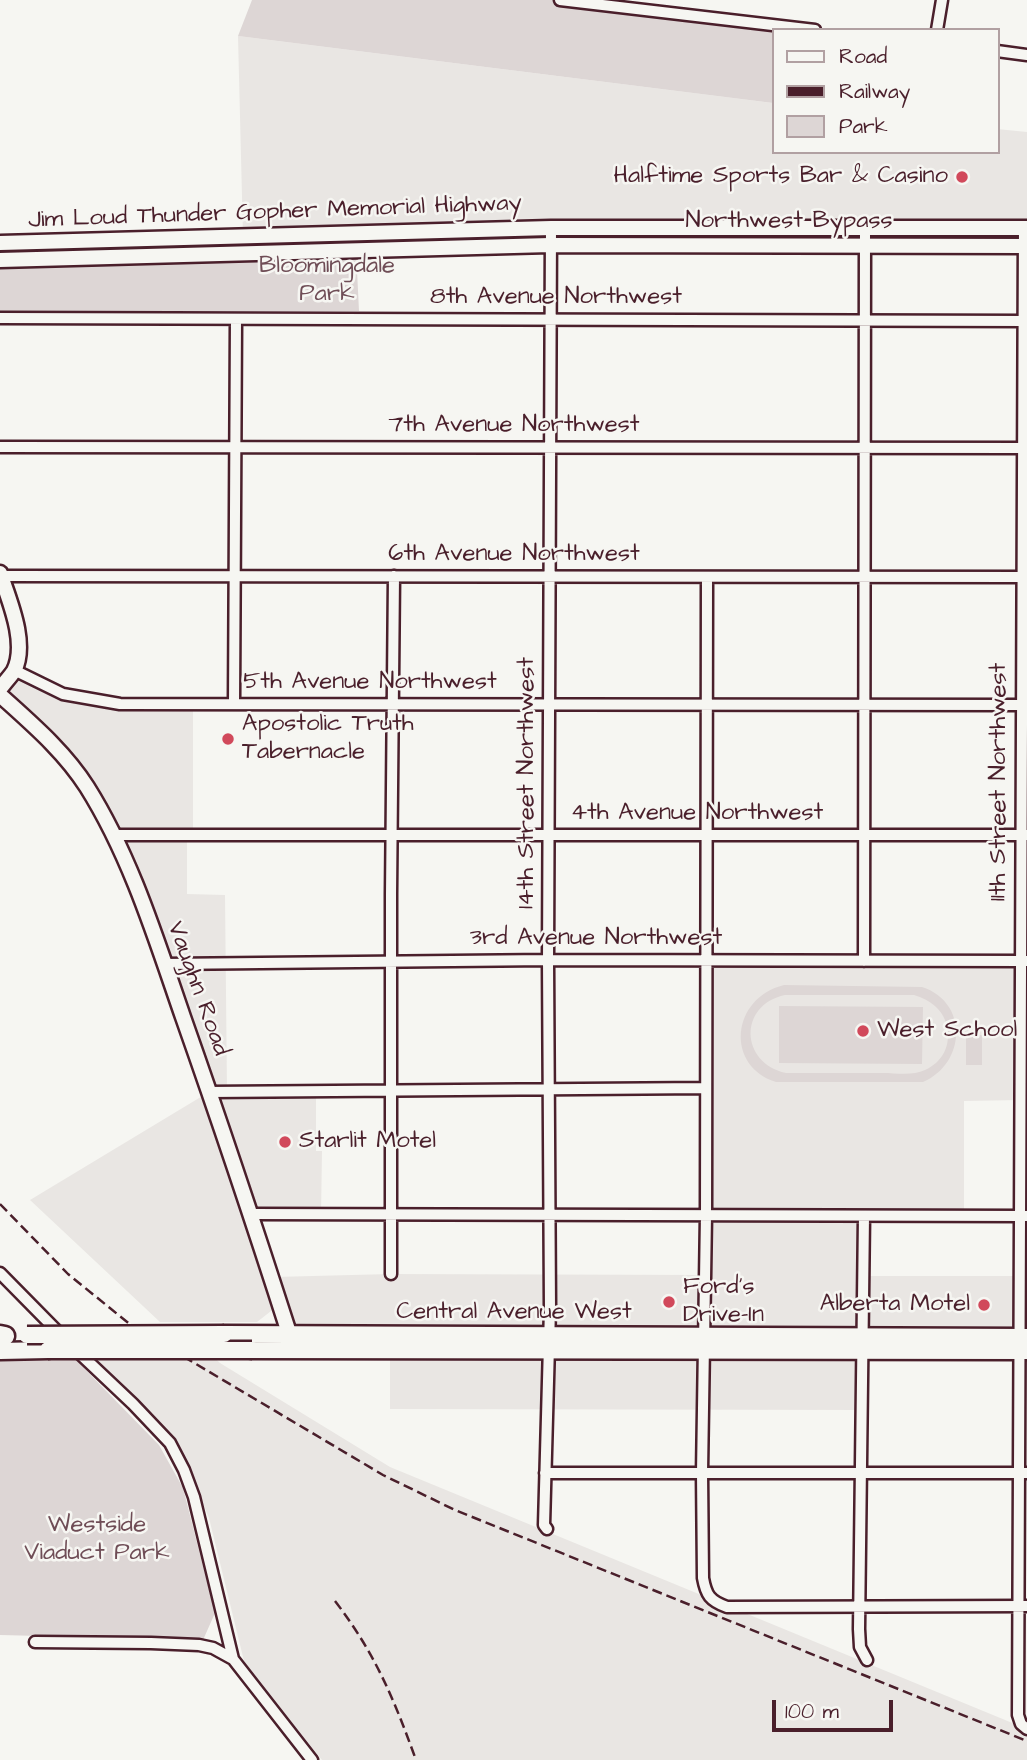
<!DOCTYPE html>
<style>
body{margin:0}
#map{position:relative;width:1027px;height:1760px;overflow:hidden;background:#f6f6f2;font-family:"Architects Daughter",sans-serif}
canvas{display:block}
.legend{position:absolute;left:772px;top:28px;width:228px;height:126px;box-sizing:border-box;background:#f6f6f2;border:2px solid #b1a0a2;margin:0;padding:9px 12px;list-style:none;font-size:21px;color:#4a1f2b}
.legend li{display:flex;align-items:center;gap:14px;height:35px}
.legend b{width:35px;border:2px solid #b1a0a2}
.scale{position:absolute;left:772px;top:1700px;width:121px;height:32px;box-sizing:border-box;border:4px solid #4a1f2b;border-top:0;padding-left:9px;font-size:21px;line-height:24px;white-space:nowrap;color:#4a1f2b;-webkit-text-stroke:5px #f6f6f2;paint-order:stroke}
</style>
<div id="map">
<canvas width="1027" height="1760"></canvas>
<ul class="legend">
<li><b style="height:9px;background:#f6f6f2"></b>Road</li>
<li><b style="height:9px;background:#4a1f2b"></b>Railway</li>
<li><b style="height:19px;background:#ddd6d5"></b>Park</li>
</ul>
<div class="scale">100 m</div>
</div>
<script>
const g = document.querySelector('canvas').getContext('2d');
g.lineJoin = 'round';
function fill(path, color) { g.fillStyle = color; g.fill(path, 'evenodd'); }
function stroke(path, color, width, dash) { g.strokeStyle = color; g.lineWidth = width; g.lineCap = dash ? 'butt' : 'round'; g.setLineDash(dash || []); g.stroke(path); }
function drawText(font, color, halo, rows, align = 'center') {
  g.font = font + ' "Architects Daughter",sans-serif'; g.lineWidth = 5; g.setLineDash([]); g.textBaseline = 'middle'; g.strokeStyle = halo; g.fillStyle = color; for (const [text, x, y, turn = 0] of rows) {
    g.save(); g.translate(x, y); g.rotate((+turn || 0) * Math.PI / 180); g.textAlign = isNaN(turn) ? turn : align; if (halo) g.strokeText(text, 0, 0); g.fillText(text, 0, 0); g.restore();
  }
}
fill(new Path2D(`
 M 238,36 L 773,103 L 773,152 L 997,152 L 997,129 L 1027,132 L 1027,228 L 243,237 Z
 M 14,670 L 41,685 L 93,700 L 193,704 L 193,835 L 187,835 L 187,894 L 225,895 L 227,1091 L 316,1091 L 316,1151 L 322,1151 L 321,1215 L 252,1214 L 274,1277 L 391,1274 L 705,1275 L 706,960 L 1020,961 L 1020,1100 L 964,1101 L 964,1216 L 864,1216 L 864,1276 L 1027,1276 L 1027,1337 L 299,1334 L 276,1281 L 280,1304 L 257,1322 L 160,1322 L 30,1200 L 209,1092 L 165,964 L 86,785 L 0,695 Z
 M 390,1350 L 863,1352 L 863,1410 L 390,1409 Z
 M 93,1356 L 213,1356 L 220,1363 L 390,1467 L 1027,1729 L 1027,1760 L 322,1760 L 245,1665 L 209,1518 L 179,1447 Z`), '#e9e6e3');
fill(new Path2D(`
 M 252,0 L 561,0 L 773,30 L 773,103 L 238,36 Z
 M 356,250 L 359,311 L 0,311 L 0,267 Z
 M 784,985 L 922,987 C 969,1002 966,1064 923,1082 L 776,1082 C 725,1066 731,998 784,985 ZM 785,995 L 914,995 C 930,1000 943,1009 947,1026 C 951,1045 943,1062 925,1070 C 913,1076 896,1073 883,1073 C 850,1073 818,1073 786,1073 C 740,1063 738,1005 785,995 Z
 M 779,1006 L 923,1007 L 922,1064 L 779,1063 Z
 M 966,1035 L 982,1035 L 982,1065 L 966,1065 Z
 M 72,1356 L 159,1445 L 183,1488 L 215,1613 L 203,1640 L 0,1635 L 0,1361 Z`), '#ddd6d5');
const minor = new Path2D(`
 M 560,0 L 815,30
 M 937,30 L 942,0
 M 997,51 L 1027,55
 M 1024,228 L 1018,1715 L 1021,1724 L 1027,1729
 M 0,318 L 1027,321
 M 0,447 L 1026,448
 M 1,576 L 1026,577
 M 707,577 L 706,1215 L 702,1473 L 703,1578 C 706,1595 710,1601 727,1607 L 1027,1606
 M 14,670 L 63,694 L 120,704 L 1026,705
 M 234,704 L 236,319
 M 115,835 L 1026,835
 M 864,961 L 865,229
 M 165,964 L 548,960 L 1026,961
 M 209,1092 L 706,1088
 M 251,1214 L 1026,1216
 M 864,1216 L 859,1629 L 860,1647 L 867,1660
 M 0,1273 L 62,1336
 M 391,1274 L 391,894 L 394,576
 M 77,1351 L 133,1404 L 170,1443 L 184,1470 L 194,1497 L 233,1659
 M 545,1473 L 1027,1473
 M 547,1529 L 544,1525 L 550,1309 L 548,960 L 551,228
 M 35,1642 L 151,1643 L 199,1645 L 213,1648 L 233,1659 L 312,1760`);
const secondary = new Path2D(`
 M 0,243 L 551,228 L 1027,228
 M 0,260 L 550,245 L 1027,246
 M 0,573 C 9,600 28,643 14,671 C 10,677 4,683 0,689
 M 0,695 C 32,724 64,751 87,787 C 131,857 156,939 183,1017 C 220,1122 255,1227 289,1333`);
const trunk = new Path2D(`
 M 224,1334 L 1027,1337
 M 252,1350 L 1027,1351
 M 0,1351 L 48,1350`);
const motorway = new Path2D(`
 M 0,1335 L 5,1336`);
stroke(minor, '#4a1f2b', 15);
stroke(secondary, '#4a1f2b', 19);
stroke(trunk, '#4a1f2b', 21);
stroke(motorway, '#4a1f2b', 23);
stroke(minor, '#f6f6f2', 10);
stroke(secondary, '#f6f6f2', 14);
stroke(trunk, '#f6f6f2', 16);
stroke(motorway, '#f6f6f2', 18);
stroke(new Path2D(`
 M 0,1204 L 68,1274 L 132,1326 L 383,1475 L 455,1510 L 1027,1741
 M 335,1601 C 375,1653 394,1699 416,1760`), '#4a1f2b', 2.5, [10, 5]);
const trunkBridge = new Path2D(`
 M 27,1335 L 224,1334
 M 48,1350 L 252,1350`);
stroke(trunkBridge, '#4a1f2b', 21, []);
stroke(trunkBridge, '#f6f6f2', 16);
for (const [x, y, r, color] of [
 [962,177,7,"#d1495b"],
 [228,739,7,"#d1495b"],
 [863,1031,7,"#d1495b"],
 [285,1142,7,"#d1495b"],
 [669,1302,7,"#d1495b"],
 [984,1305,7,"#d1495b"]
]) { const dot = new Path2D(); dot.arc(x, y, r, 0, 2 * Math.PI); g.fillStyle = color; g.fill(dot); stroke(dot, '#f6f6f2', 2.5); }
drawText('24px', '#4a1f2b', '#f6f6f2', [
 ["Halftime Sports Bar & Casino",948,177,"right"],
 ["Apostolic Truth",242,725],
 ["Tabernacle",242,753],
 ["West School",877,1031],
 ["Starlit Motel",299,1142],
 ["Ford's",683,1288],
 ["Drive-In",683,1316],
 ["Alberta Motel",970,1305,"right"]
], 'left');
drawText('24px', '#4a1f2b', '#f6f6f2', [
 ["Jim Loud Thunder Gopher Memorial Highway",275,213,-2],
 ["Northwest Bypass",789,222],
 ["8th Avenue Northwest",556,298],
 ["7th Avenue Northwest",514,426],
 ["6th Avenue Northwest",514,555],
 ["5th Avenue Northwest",370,683],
 ["11th Street Northwest",1000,782,-90],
 ["14th Street Northwest",528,783,-90],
 ["4th Avenue Northwest",697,814],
 ["3rd Avenue Northwest",596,939],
 ["Vaughn Road",197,989,70],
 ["Central Avenue West",514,1313]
]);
drawText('24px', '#6f4d56', '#f6f6f2', [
 ["Bloomingdale",327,267],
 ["Park",327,295],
 ["Westside",97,1526],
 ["Viaduct Park",97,1554]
]);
</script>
